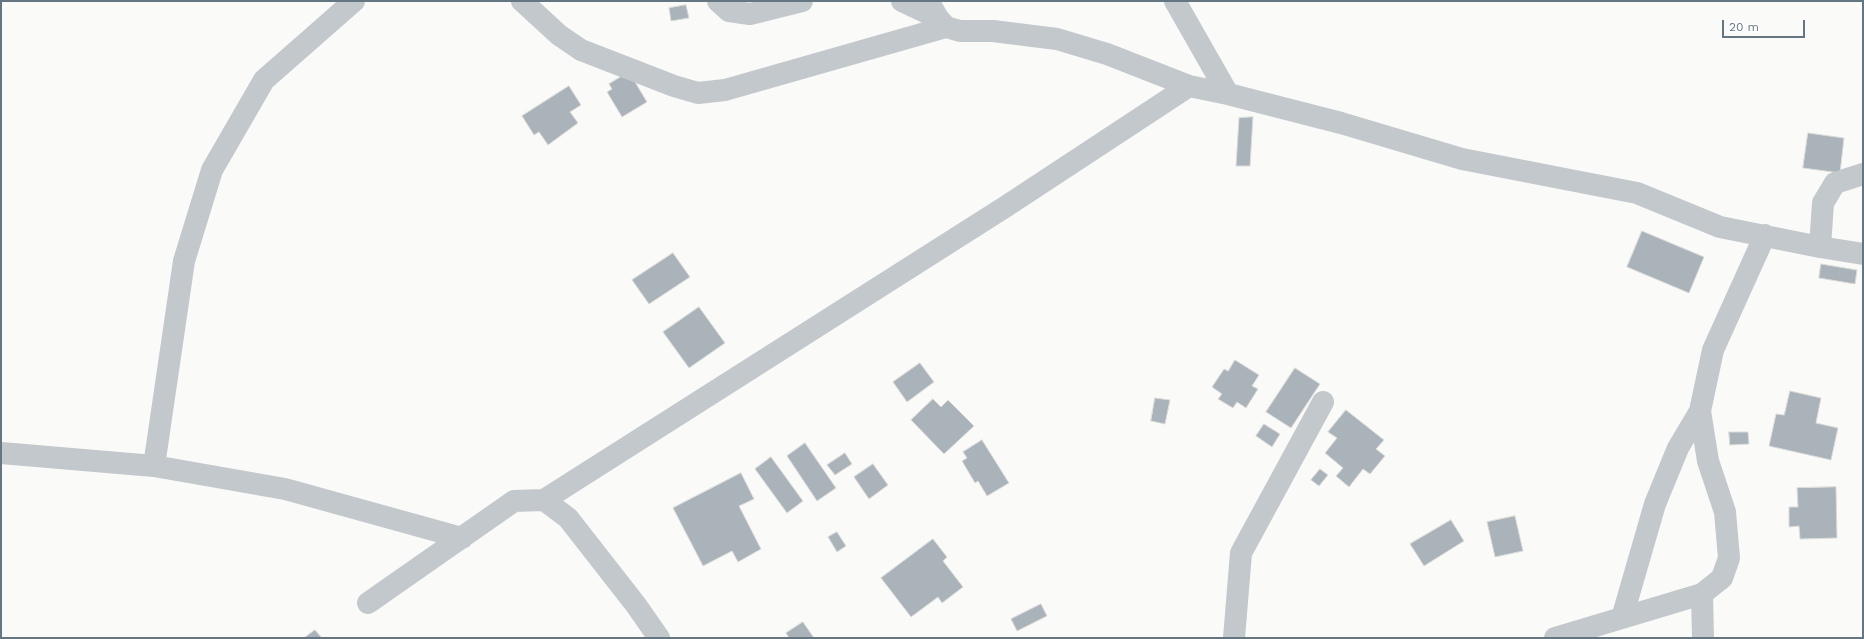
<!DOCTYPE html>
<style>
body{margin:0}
#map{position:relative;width:1864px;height:639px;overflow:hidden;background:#fafaf8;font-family:"Work Sans",sans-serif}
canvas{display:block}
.frame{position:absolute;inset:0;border:2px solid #657683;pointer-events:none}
.scale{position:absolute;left:1722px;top:20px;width:83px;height:18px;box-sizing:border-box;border:2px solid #657683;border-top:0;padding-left:5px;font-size:12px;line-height:14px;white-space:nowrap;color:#657683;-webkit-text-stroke:3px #fff;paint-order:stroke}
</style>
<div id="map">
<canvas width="1864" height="639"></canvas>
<div class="frame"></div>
<div class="scale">20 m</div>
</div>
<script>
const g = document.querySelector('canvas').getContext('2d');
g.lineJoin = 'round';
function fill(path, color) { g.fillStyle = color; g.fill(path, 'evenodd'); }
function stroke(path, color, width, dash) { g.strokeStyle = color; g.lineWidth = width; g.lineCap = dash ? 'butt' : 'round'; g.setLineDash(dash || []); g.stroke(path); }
const building = new Path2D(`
 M 686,5 L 689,18 L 671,21 L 669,8 Z
 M 629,72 L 647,102 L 622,117 L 607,92 L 612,89 L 609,84 Z
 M 569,86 L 581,105 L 570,112 L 578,123 L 548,145 L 539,132 L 534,135 L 522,116 Z
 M 1253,117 L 1250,166 L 1236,166 L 1239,118 Z
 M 1808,133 L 1844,138 L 1840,173 L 1803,168 Z
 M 1642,231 L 1704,257 L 1689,293 L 1627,267 Z
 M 673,253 L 690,277 L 649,304 L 632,280 Z
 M 1821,264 L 1857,270 L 1855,284 L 1819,278 Z
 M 699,307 L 725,343 L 689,368 L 663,332 Z
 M 1235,360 L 1259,375 L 1252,386 L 1258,389 L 1246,408 L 1237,402 L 1233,408 L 1218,399 L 1222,394 L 1212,387 L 1224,369 L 1228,371 Z
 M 920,363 L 934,382 L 907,402 L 893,382 Z
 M 1295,368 L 1320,384 L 1291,428 L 1266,412 Z
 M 1790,391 L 1821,398 L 1816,423 L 1838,428 L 1831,460 L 1769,446 L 1776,414 L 1784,415 Z
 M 1155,398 L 1170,400 L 1165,424 L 1151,421 Z
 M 933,399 L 941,407 L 948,400 L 974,426 L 944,454 L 911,420 Z
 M 1346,410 L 1384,440 L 1376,449 L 1385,456 L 1370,474 L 1363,469 L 1349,487 L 1336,476 L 1343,468 L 1325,453 L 1337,438 L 1328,432 Z
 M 1264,424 L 1280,434 L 1272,447 L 1256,436 Z
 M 1729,432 L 1748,432 L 1749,444 L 1730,445 Z
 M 982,440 L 1009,483 L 987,496 L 978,481 L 975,483 L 962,461 L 967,458 L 963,452 Z
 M 805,443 L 836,488 L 817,501 L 787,456 Z
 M 845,453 L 852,464 L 835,475 L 827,465 Z
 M 771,457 L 803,501 L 787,513 L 755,469 Z
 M 873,464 L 888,485 L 869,499 L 854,477 Z
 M 1320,469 L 1328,475 L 1319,486 L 1311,480 Z
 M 741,473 L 754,499 L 739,506 L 761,549 L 738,562 L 732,551 L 703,566 L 673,508 Z
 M 1836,487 L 1837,538 L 1800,539 L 1799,526 L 1789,527 L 1789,507 L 1798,507 L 1797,488 Z
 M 1515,516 L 1523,551 L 1495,557 L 1487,522 Z
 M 1451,520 L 1464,541 L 1424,566 L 1410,544 Z
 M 837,532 L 846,546 L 837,552 L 828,537 Z
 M 933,539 L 947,557 L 943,561 L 963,587 L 942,603 L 938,597 L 911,617 L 881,578 Z
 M 1041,604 L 1047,616 L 1017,631 L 1011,619 Z
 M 803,622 L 814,638 L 789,638 L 786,633 Z
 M 315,630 L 322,638 L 304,638 Z`);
fill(building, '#aab3b9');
stroke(building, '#dcdcda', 1);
stroke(new Path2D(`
 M 522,1 L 559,35 L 581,50 L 674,86 L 698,93 L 725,90 L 946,27
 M 718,1 L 729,11 L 750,14 L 802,1
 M 902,1 L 938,18
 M 928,1 L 938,18 L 946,27 L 960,31 L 993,31 L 1057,39 L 1107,54 L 1189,86 L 1228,94 L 1341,123 L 1462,159 L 1637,193 L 1720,227 L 1820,247 L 1863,254
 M 1175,1 L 1228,94
 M 1820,247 L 1823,203 L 1835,183 L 1863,174
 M 1,453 L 154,466 L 285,489 L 462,538
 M 154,466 L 184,261 L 212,170 L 264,80 L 354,1
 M 544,500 L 1005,207 L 1189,86
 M 1702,594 L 1703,638
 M 368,603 L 514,501 L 544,500 L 568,518 L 636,605 L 659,638
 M 1622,618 L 1655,504 L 1678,448 L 1700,411
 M 1234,638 L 1241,553 L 1323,402
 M 1555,638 L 1702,594 L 1722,578 L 1729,558 L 1725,512 L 1708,461 L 1700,411 L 1713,350 L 1765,235`), '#c3c8cc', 22);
</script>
